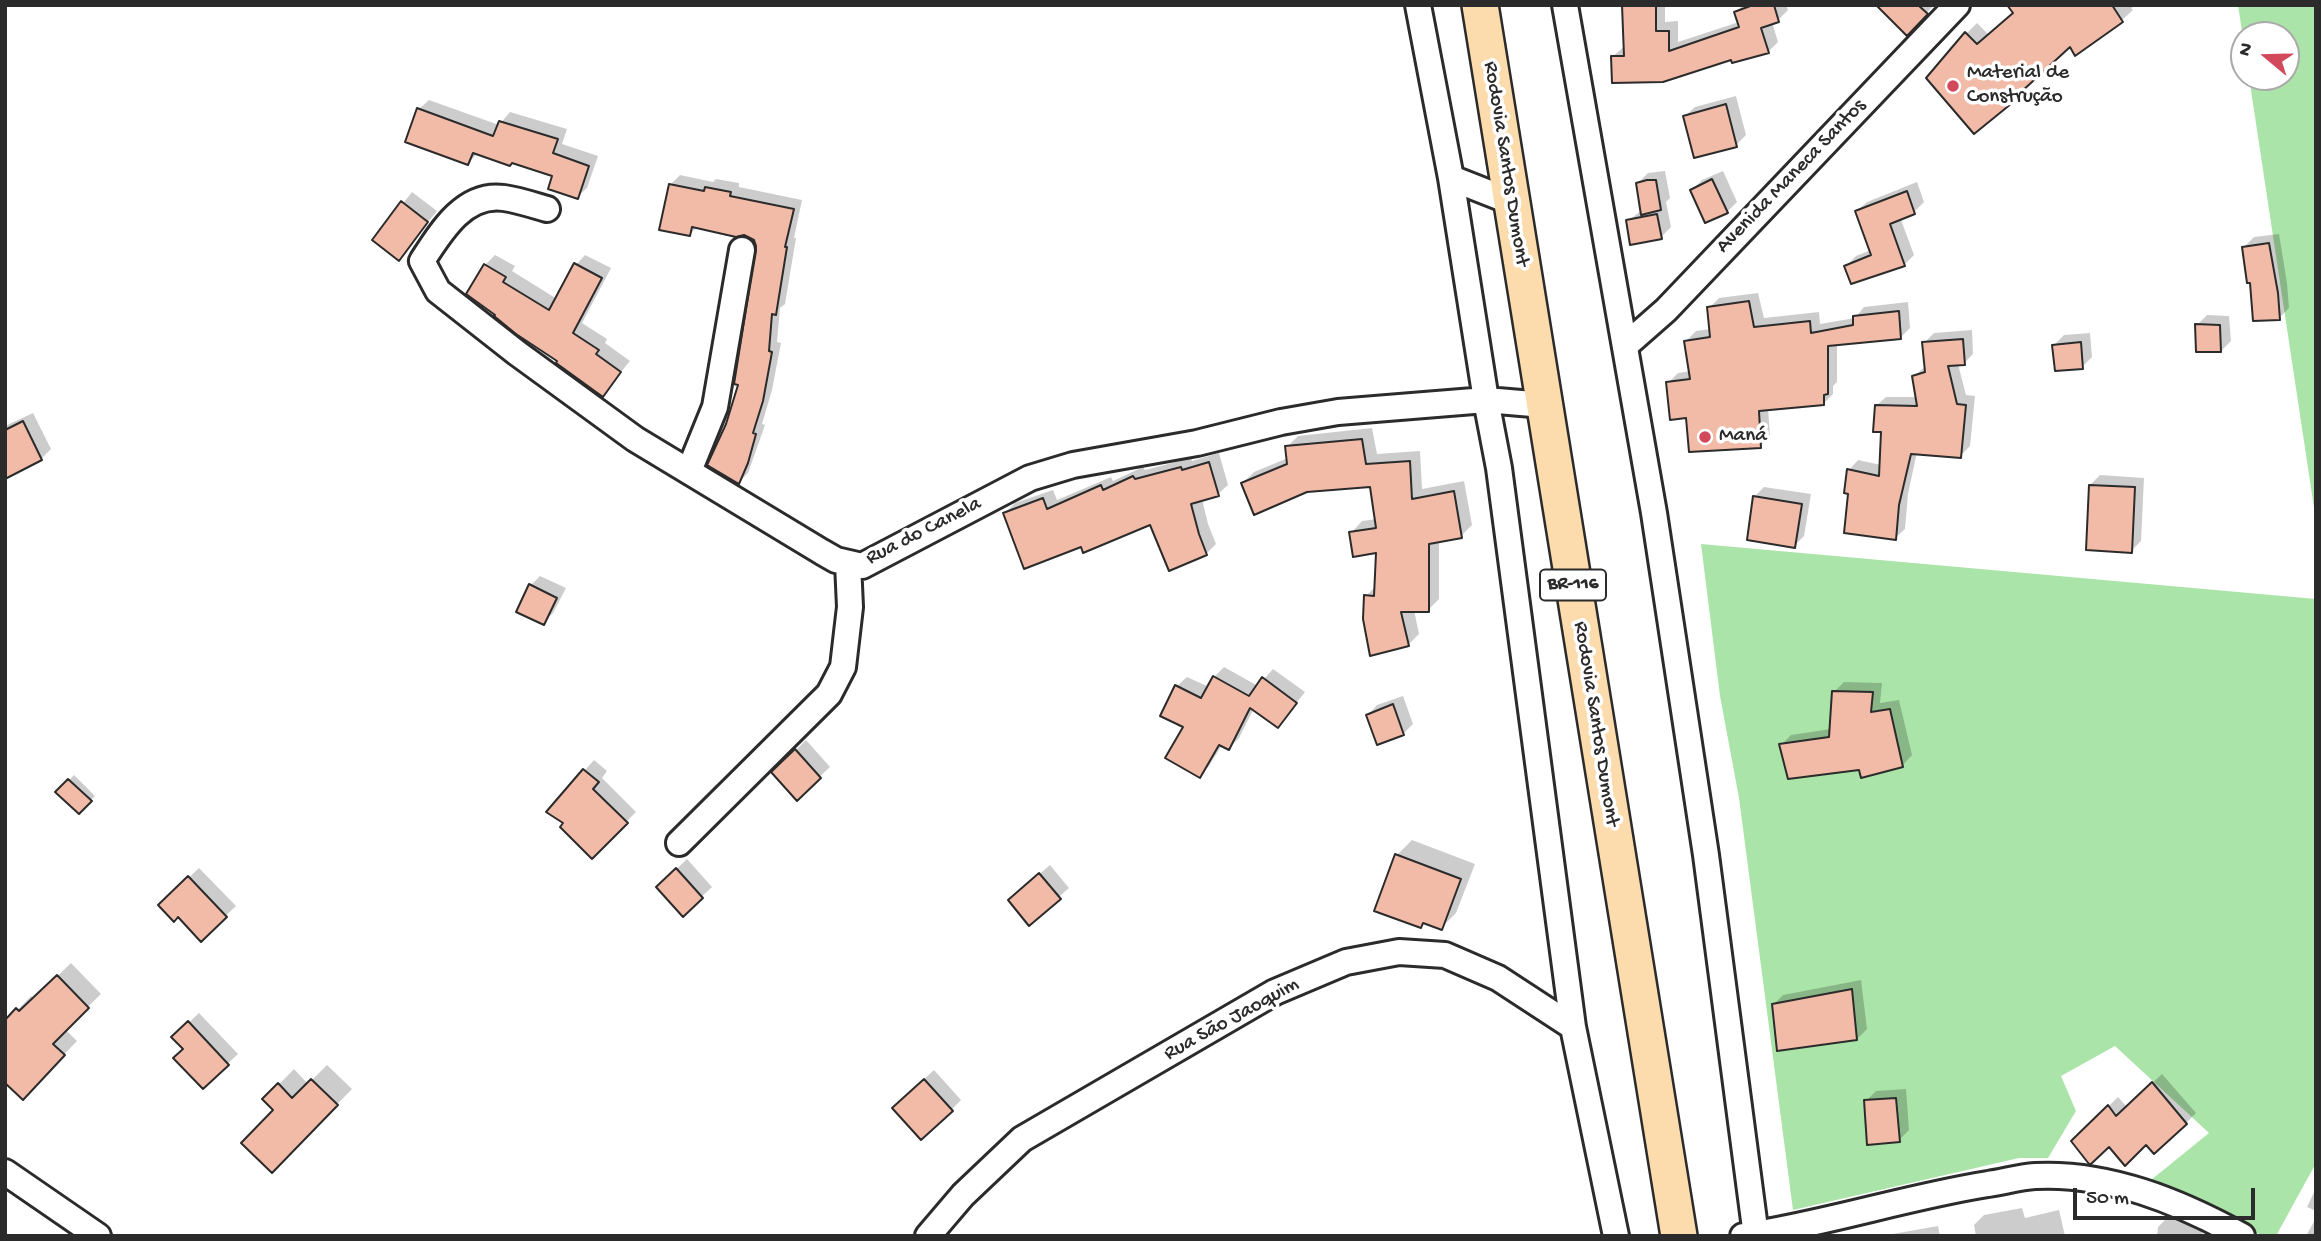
<!DOCTYPE html>
<meta charset="utf-8">
<style>
body{margin:0}
#map{position:relative;width:2321px;height:1241px;overflow:hidden;background:#fff;font-family:"Gochi Hand",sans-serif}
canvas{display:block}
.frame{position:absolute;inset:0;border:7px solid #2b2b2b;pointer-events:none}
.north{position:absolute;left:2230px;top:21px;width:70px;height:70px;box-sizing:border-box;background:#fff;border:2px solid #aaa;border-radius:50%;rotate:289deg;font-size:19px;font-weight:700;line-height:28px;text-align:center;color:#2b2b2b}
.north::after{content:'';display:block;margin:auto;width:24px;height:32px;background:#d1495b;clip-path:polygon(50% 0,100% 100%,50% 72%,0 100%)}
.scale{position:absolute;left:2073px;top:1188px;width:182px;height:32px;box-sizing:border-box;border:4px solid #2b2b2b;border-top:0;padding-left:9px;font-size:21px;line-height:24px;white-space:nowrap;color:#2b2b2b;-webkit-text-stroke:5px #fff;paint-order:stroke}
</style>
<div id="map">
<canvas width="2321" height="1241"></canvas>
<div class="frame"></div>
<div class="north">N</div>
<div class="scale">50 m</div>
</div>
<script>
const g = document.querySelector('canvas').getContext('2d');
g.lineJoin = 'round';
function fill(path, color) { g.fillStyle = color; g.fill(path, 'evenodd'); }
function stroke(path, color, width, dash) { g.strokeStyle = color; g.lineWidth = width; g.lineCap = dash ? 'butt' : 'round'; g.setLineDash(dash || []); g.stroke(path); }
function drawText(font, color, halo, rows, align = 'center') {
  g.font = font + ' "Gochi Hand",sans-serif'; g.lineWidth = 7; g.setLineDash([]); g.textBaseline = 'middle'; g.strokeStyle = halo; g.fillStyle = color; for (const [text, x, y, turn = 0] of rows) {
    g.save(); g.translate(x, y); g.rotate((+turn || 0) * Math.PI / 180); g.textAlign = isNaN(turn) ? turn : align; if (halo) g.strokeText(text, 0, 0); g.fillText(text, 0, 0); g.restore();
  }
}
fill(new Path2D(`
 M 2238,5 L 2316,5 L 2316,521 L 2249,77 L 2286,77 L 2286,35 L 2244,35 L 2244,44 Z
 M 1701,544 L 2316,599 L 2316,1163 L 2276,1236 L 2263,1236 L 2151,1180 L 2209,1133 L 2115,1046 L 2061,1076 L 2076,1111 L 2048,1158 L 2019,1158 L 1793,1210 L 1739,798 L 1720,696 Z`), '#abe4a8');
fill(new Path2D(`
 M 1624,5 L 1665,5 L 1665,22 L 1678,21 L 1678,42 L 1739,22 L 1736,12 L 1743,5 L 1786,5 L 1788,10 L 1778,20 L 1772,22 L 1778,42 L 1768,52 L 1732,58 L 1613,56 L 1625,46 Z
 M 1879,5 L 1934,5 L 1907,33 Z
 M 2018,5 L 2138,5 L 2131,8 L 2133,10 L 2122,20 L 2070,44 L 2030,82 L 2031,83 L 2020,94 L 1966,34 L 1977,23 L 1989,35 L 2015,13 Z
 M 1736,96 L 1746,135 L 1736,145 L 1685,116 L 1695,107 Z
 M 429,100 L 499,125 L 510,112 L 567,129 L 562,144 L 598,156 L 587,188 L 577,197 L 554,175 L 512,161 L 478,153 L 468,163 L 419,109 Z
 M 1665,171 L 1670,198 L 1666,202 L 1671,227 L 1661,237 L 1628,221 L 1642,210 L 1638,183 L 1648,173 Z
 M 1723,171 L 1737,202 L 1727,212 L 1692,190 L 1702,180 Z
 M 680,175 L 713,182 L 716,179 L 739,183 L 739,187 L 802,200 L 794,238 L 796,238 L 785,304 L 780,308 L 777,342 L 781,343 L 772,390 L 762,424 L 765,425 L 748,473 L 739,482 L 728,424 L 740,384 L 758,245 L 755,239 L 744,233 L 697,227 L 690,234 L 670,185 Z
 M 1917,182 L 1924,202 L 1914,212 L 1900,217 L 1914,255 L 1904,265 L 1846,266 L 1856,256 L 1871,250 L 1857,211 L 1867,202 Z
 M 412,192 L 437,211 L 399,258 L 374,240 Z
 M 2279,234 L 2287,283 L 2289,308 L 2279,318 L 2252,281 L 2244,247 L 2254,237 Z
 M 495,255 L 515,266 L 512,271 L 557,299 L 576,265 L 585,255 L 611,268 L 582,323 L 607,339 L 605,343 L 630,361 L 602,395 L 485,265 Z
 M 1758,293 L 1764,318 L 1819,312 L 1820,324 L 1855,318 L 1864,307 L 1908,302 L 1910,328 L 1900,338 L 1837,343 L 1837,382 L 1833,386 L 1833,394 L 1823,404 L 1768,408 L 1770,436 L 1760,446 L 1688,416 L 1668,383 L 1678,373 L 1691,371 L 1686,341 L 1696,331 L 1711,329 L 1709,308 L 1719,298 Z
 M 2207,315 L 2229,316 L 2231,341 L 2221,351 L 2197,325 Z
 M 1972,330 L 1973,354 L 1964,363 L 1958,364 L 1966,395 L 1975,396 L 1970,446 L 1960,456 L 1917,452 L 1908,494 L 1905,529 L 1895,538 L 1850,492 L 1849,470 L 1858,460 L 1881,465 L 1883,431 L 1876,406 L 1886,397 L 1917,397 L 1914,376 L 1926,366 L 1924,343 L 1934,333 Z
 M 2090,333 L 2092,357 L 2082,367 L 2054,345 L 2064,335 Z
 M 33,413 L 51,449 L 41,459 L 5,477 L 5,426 Z
 M 1372,428 L 1377,454 L 1420,451 L 1422,489 L 1464,481 L 1472,525 L 1461,536 L 1439,540 L 1439,599 L 1428,610 L 1414,610 L 1419,634 L 1408,645 L 1366,596 L 1376,586 L 1378,551 L 1351,533 L 1362,521 L 1377,519 L 1371,485 L 1243,483 L 1254,472 L 1288,458 L 1287,447 L 1298,436 Z
 M 1219,453 L 1228,485 L 1218,494 L 1202,499 L 1208,524 L 1216,544 L 1206,554 L 1151,522 L 1082,545 L 1005,513 L 1015,503 L 1053,490 L 1057,500 L 1111,477 L 1113,481 L 1143,467 L 1145,470 L 1191,458 L 1192,461 Z
 M 2100,475 L 2144,478 L 2141,541 L 2131,551 L 2090,485 Z
 M 1764,487 L 1811,494 L 1804,536 L 1794,546 L 1754,497 Z
 M 540,576 L 566,588 L 553,613 L 543,623 L 531,585 Z
 M 1224,667 L 1258,686 L 1273,669 L 1305,692 L 1278,726 L 1254,708 L 1239,738 L 1229,748 L 1222,745 L 1209,766 L 1199,776 L 1177,686 L 1187,677 L 1209,687 L 1214,677 Z
 M 1844,682 L 1882,683 L 1880,703 L 1899,700 L 1912,755 L 1903,765 L 1861,768 L 1781,745 L 1791,735 L 1831,729 L 1834,692 Z
 M 1403,696 L 1413,724 L 1403,734 L 1368,715 L 1377,705 Z
 M 806,740 L 830,767 L 797,798 L 774,772 Z
 M 594,760 L 607,771 L 602,778 L 636,812 L 592,856 L 566,823 L 549,811 Z
 M 74,775 L 95,796 L 79,812 L 58,792 Z
 M 1412,840 L 1475,864 L 1456,913 L 1441,928 L 1425,921 L 1420,926 L 1397,855 Z
 M 687,859 L 712,887 L 683,914 L 658,887 Z
 M 1050,865 L 1069,888 L 1029,923 L 1020,891 Z
 M 199,868 L 236,906 L 201,939 L 178,915 L 160,905 Z
 M 71,963 L 101,994 L 65,1029 L 77,1041 L 36,1084 L 5,1023 L 31,996 L 34,999 Z
 M 1861,980 L 1867,1029 L 1857,1039 L 1773,1005 L 1783,995 Z
 M 199,1013 L 238,1054 L 203,1087 L 185,1049 L 174,1037 Z
 M 327,1065 L 352,1089 L 272,1171 L 276,1110 L 265,1099 L 294,1069 L 308,1084 Z
 M 934,1070 L 961,1100 L 951,1110 L 904,1098 Z
 M 2162,1074 L 2196,1113 L 2186,1123 L 2146,1142 L 2073,1141 L 2118,1097 L 2127,1107 Z
 M 1906,1089 L 1909,1130 L 1899,1140 L 1866,1101 L 1876,1091 Z
 M 2316,1188 L 2316,1211 L 2307,1207 Z
 M 2022,1208 L 2025,1218 L 2059,1210 L 2065,1236 L 1976,1236 L 1974,1225 L 1984,1215 Z
 M 2168,1217 L 2203,1222 L 2202,1236 L 2157,1236 L 2158,1227 Z
 M 2316,1218 L 2316,1236 L 2306,1236 Z
 M 1938,1226 L 1940,1236 L 1886,1236 L 1887,1235 Z`), '#0003');
const building = new Path2D(`
 M 1622,5 L 1656,5 L 1656,31 L 1669,31 L 1669,51 L 1739,27 L 1734,12 L 1753,5 L 1774,5 L 1779,22 L 1761,28 L 1769,53 L 1732,63 L 1731,60 L 1663,82 L 1612,83 L 1611,56 L 1624,56 Z
 M 1876,5 L 1918,5 L 1928,14 L 1907,36 Z
 M 2007,5 L 2112,5 L 2123,22 L 2075,56 L 2070,47 L 2020,93 L 2022,95 L 1974,134 L 1926,78 L 1965,32 L 1977,44 L 2013,13 Z
 M 1726,104 L 1737,147 L 1694,158 L 1683,116 Z
 M 417,108 L 493,136 L 499,121 L 558,139 L 553,153 L 589,166 L 578,199 L 548,189 L 552,176 L 512,163 L 510,166 L 473,153 L 468,165 L 405,142 Z
 M 1712,179 L 1728,213 L 1705,223 L 1690,190 Z
 M 1647,180 L 1656,180 L 1661,210 L 1641,215 L 1636,183 Z
 M 669,184 L 704,191 L 705,187 L 731,192 L 730,196 L 794,209 L 785,247 L 787,247 L 776,315 L 772,314 L 769,351 L 772,352 L 763,401 L 753,433 L 756,434 L 748,463 L 739,484 L 707,465 L 726,424 L 738,385 L 734,384 L 756,246 L 754,240 L 744,235 L 736,237 L 692,227 L 690,236 L 659,230 Z
 M 1907,191 L 1915,214 L 1890,224 L 1905,266 L 1851,284 L 1844,266 L 1871,255 L 1855,211 Z
 M 401,201 L 428,222 L 399,261 L 372,240 Z
 M 1657,214 L 1662,239 L 1630,245 L 1626,220 Z
 M 2269,243 L 2278,293 L 2280,320 L 2253,321 L 2250,283 L 2247,283 L 2242,247 Z
 M 574,263 L 602,278 L 573,333 L 599,350 L 596,354 L 621,372 L 603,397 L 556,363 L 557,361 L 516,334 L 494,316 L 495,315 L 466,294 L 484,264 L 506,277 L 503,282 L 549,310 Z
 M 1749,301 L 1754,327 L 1810,321 L 1811,333 L 1853,325 L 1853,316 L 1899,311 L 1901,339 L 1828,346 L 1828,394 L 1824,395 L 1824,405 L 1759,411 L 1761,448 L 1689,452 L 1686,418 L 1670,420 L 1666,382 L 1690,379 L 1684,341 L 1710,337 L 1707,307 Z
 M 2195,324 L 2220,325 L 2221,352 L 2196,352 Z
 M 1963,339 L 1965,365 L 1948,366 L 1957,404 L 1966,405 L 1961,458 L 1911,454 L 1899,505 L 1896,540 L 1844,533 L 1848,494 L 1844,493 L 1847,469 L 1879,476 L 1881,432 L 1873,432 L 1875,405 L 1917,406 L 1912,376 L 1925,372 L 1922,342 Z
 M 2081,342 L 2083,369 L 2055,371 L 2052,345 Z
 M 23,421 L 42,460 L 5,479 L 5,430 Z
 M 1362,439 L 1366,464 L 1410,461 L 1412,499 L 1454,491 L 1462,538 L 1429,544 L 1429,612 L 1401,612 L 1409,646 L 1370,656 L 1363,619 L 1364,595 L 1374,596 L 1376,553 L 1353,557 L 1349,532 L 1376,528 L 1370,487 L 1307,492 L 1254,515 L 1241,483 L 1287,464 L 1285,446 Z
 M 1209,462 L 1219,496 L 1191,504 L 1199,534 L 1207,555 L 1169,571 L 1150,525 L 1083,553 L 1081,547 L 1024,569 L 1003,513 L 1043,498 L 1047,509 L 1101,485 L 1103,490 L 1133,476 L 1135,479 L 1181,467 L 1182,470 Z
 M 2089,485 L 2135,487 L 2132,553 L 2086,550 Z
 M 1753,496 L 1802,504 L 1795,548 L 1747,540 Z
 M 529,584 L 557,598 L 544,625 L 516,612 Z
 M 1213,676 L 1249,696 L 1262,677 L 1297,703 L 1278,728 L 1250,708 L 1229,750 L 1219,745 L 1200,778 L 1165,758 L 1183,727 L 1160,716 L 1175,685 L 1201,698 Z
 M 1832,691 L 1873,692 L 1871,712 L 1890,709 L 1903,767 L 1861,778 L 1859,770 L 1788,779 L 1779,744 L 1829,737 Z
 M 1393,704 L 1404,735 L 1377,745 L 1366,715 Z
 M 795,749 L 821,778 L 797,801 L 771,772 Z
 M 583,769 L 599,782 L 593,789 L 628,823 L 592,859 L 560,827 L 563,823 L 546,812 Z
 M 68,779 L 92,801 L 79,814 L 55,792 Z
 M 1395,854 L 1461,879 L 1442,930 L 1423,923 L 1421,928 L 1374,911 Z
 M 676,868 L 703,898 L 683,917 L 656,887 Z
 M 1039,873 L 1061,899 L 1029,926 L 1008,900 Z
 M 188,876 L 227,917 L 201,942 L 178,917 L 174,922 L 158,905 Z
 M 57,975 L 89,1008 L 53,1044 L 65,1055 L 23,1100 L 5,1083 L 5,1020 L 16,1008 L 19,1011 Z
 M 1852,989 L 1857,1040 L 1777,1051 L 1772,1004 Z
 M 188,1021 L 229,1065 L 203,1089 L 173,1058 L 183,1049 L 171,1037 Z
 M 311,1079 L 338,1105 L 272,1173 L 241,1143 L 273,1110 L 262,1099 L 278,1083 L 292,1098 Z
 M 924,1079 L 953,1111 L 921,1140 L 892,1108 Z
 M 2152,1082 L 2187,1124 L 2154,1154 L 2146,1145 L 2125,1166 L 2109,1147 L 2091,1164 L 2089,1164 L 2071,1141 L 2108,1105 L 2116,1116 Z
 M 1896,1098 L 1900,1142 L 1867,1145 L 1864,1100 Z`);
fill(building, '#f2bba7');
stroke(building, '#2b2b2b', 2);
const minor = new Path2D(`
 M 1418,5 L 1451,178 L 1486,400 L 1499,468 L 1573,1027 L 1616,1236
 M 1565,5 L 1654,513 L 1706,855 L 1756,1236
 M 1451,178 L 1512,202
 M 547,209 C 533,205 518,200 504,198 C 464,192 440,233 422,261 L 438,291 L 517,353 L 635,439 L 822,552 L 836,560 L 862,566 L 1030,478 L 1073,465 L 1197,443 L 1281,422 L 1338,412 L 1486,400 L 1544,405
 M 1625,346 L 1666,310 L 1957,5
 M 689,471 L 715,407 L 742,250
 M 679,843 L 829,694 L 843,667 L 850,607 L 848,563
 M 5,1172 L 98,1236
 M 928,1236 L 963,1195 L 1022,1139 L 1275,992 L 1346,962 L 1399,952 L 1445,955 L 1498,978 L 1573,1027
 M 1743,1236 C 1825,1224 1906,1197 1988,1184 C 2003,1182 2019,1177 2035,1176 C 2108,1172 2180,1202 2242,1236`);
const highway = new Path2D(`
 M 1480,5 L 1679,1236`);
stroke(minor, '#2b2b2b', 30);
stroke(highway, '#2b2b2b', 40);
stroke(minor, '#fff', 24);
stroke(highway, '#fcdcac', 35);
for (const [x, y, r, color] of [
 [1953,86,7,"#d1495b"],
 [1705,437,7,"#d1495b"]
]) { const dot = new Path2D(); dot.arc(x, y, r, 0, 2 * Math.PI); g.fillStyle = color; g.fill(dot); stroke(dot, '#fff', 2.5); }
for (const [x, y, w] of [
 [1573,585,66]
]) { const box = new Path2D(); box.roundRect(x - w / 2, y - 15.5, w, 31, 5); g.fillStyle = '#fff'; g.fill(box); stroke(box, '#2b2b2b', 2); }
drawText('bold 19px', '#2b2b2b', null, [
 ["BR-116",1573,585]
]);
drawText('21px', '#2b2b2b', '#fff', [
 ["Material de",1967,74],
 ["Construção",1967,98],
 ["Maná",1719,437]
], 'left');
drawText('21px', '#2b2b2b', '#fff', [
 ["Rodovia Santos Dumont",1505,164,81],
 ["Avenida Maneca Santos",1792,177,-46],
 ["Rua do Canela",924,532,-27],
 ["Rodovia Santos Dumont",1595,724,81],
 ["Rua São Jaoquim",1232,1020,-29]
]);
</script>
